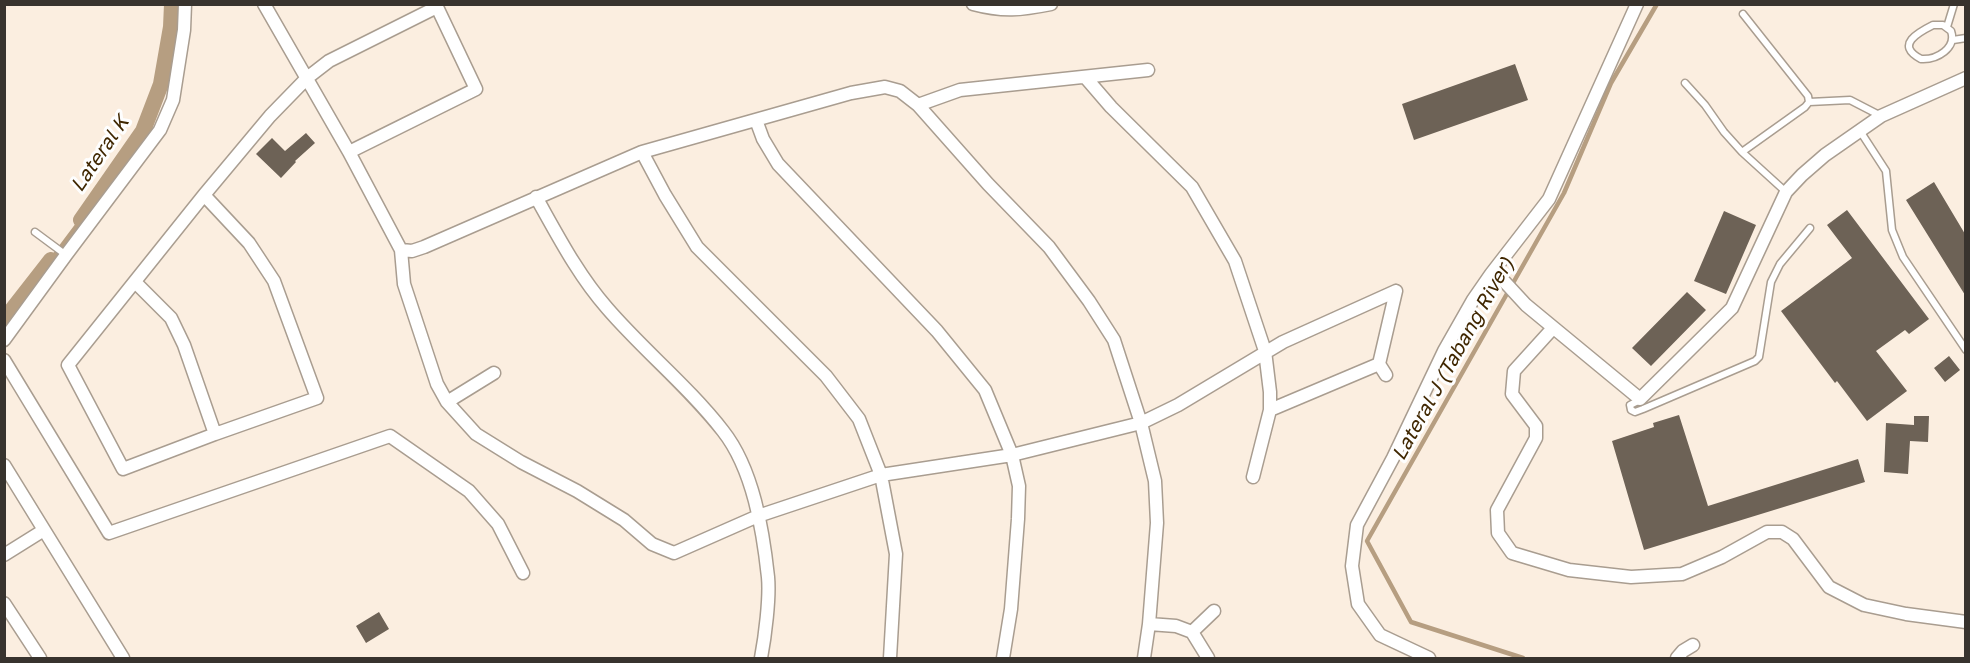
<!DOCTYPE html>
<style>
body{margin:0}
#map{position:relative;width:1970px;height:663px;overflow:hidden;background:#fbeee0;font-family:"Golos Text",sans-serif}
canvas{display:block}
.frame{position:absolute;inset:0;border:6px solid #38332e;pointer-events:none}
</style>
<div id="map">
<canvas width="1970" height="663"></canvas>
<div class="frame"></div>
</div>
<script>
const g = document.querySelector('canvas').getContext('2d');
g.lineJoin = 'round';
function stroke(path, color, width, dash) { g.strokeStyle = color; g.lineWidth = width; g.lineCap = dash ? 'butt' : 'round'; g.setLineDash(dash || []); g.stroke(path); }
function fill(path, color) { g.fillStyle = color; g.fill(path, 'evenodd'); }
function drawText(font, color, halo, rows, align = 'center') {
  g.font = font + ' "Golos Text",sans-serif'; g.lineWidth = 6; g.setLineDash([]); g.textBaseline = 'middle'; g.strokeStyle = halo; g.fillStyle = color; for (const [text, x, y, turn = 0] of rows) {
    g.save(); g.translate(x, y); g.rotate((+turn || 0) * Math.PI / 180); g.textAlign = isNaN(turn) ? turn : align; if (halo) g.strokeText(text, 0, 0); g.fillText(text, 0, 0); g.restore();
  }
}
stroke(new Path2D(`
 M 51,260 L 81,220
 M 1523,658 L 1411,622 L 1367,541 L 1564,193 L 1611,83 L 1657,4`), '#b69e81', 4.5);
stroke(new Path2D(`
 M 81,220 L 143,131 L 161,84 L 171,27 L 172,4
 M 4,320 L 51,260`), '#b69e81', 16);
fill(new Path2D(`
 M 1515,64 L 1528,100 L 1414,140 L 1402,104 Z
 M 306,133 L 315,143 L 295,161 L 296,162 L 281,178 L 256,154 L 272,138 L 285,151 Z
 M 1934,182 L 1965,234 L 1965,295 L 1906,200 Z
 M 1847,210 L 1929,319 L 1909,334 L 1905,330 L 1876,351 L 1907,391 L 1867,421 L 1837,381 L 1835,383 L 1781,311 L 1852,258 L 1827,225 Z
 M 1724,211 L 1756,225 L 1726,294 L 1694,281 Z
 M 1687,292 L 1706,310 L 1651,366 L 1632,348 Z
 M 1949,356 L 1960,370 L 1945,382 L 1934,368 Z
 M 1679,415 L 1708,506 L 1858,459 L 1865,482 L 1644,550 L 1612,441 L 1654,427 L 1653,423 Z
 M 1914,416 L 1929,416 L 1928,442 L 1910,441 L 1908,474 L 1884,472 L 1886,423 L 1914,425 Z
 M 379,612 L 389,629 L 366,643 L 356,626 Z`), '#6d6256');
const service = new Path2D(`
 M 1933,25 L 1943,25 L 1951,31 C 1957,48 1937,60 1921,59 C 1894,45 1919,32 1933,25 Z
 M 1947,27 L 1954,4
 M 1953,40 L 1966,38
 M 1685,83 L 1705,105 L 1724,132 L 1742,152 L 1786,192
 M 1809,102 L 1850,100 L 1881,116
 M 1860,131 L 1886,171 L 1892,230 L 1903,257 L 1966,350
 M 1742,152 L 1805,107 L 1809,102 L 1808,96 L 1743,14
 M 35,232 L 66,255
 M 1640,400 L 1630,405 L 1631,410 L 1635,412 L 1643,409 L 1755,361 L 1759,357 L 1771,282 L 1780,264 L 1810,228`);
const minor = new Path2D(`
 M 264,4 L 349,152 L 401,250 L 412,251 L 424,247 L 642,152 L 851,93 L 885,87 L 900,91 L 918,105 L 988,184 L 1049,247 L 1089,301 L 1114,340 L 1141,423 L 1155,481 L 1157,523 L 1149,624 L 1144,658
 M 973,4 C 1003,12 1021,10 1051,4
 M 1086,78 L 1111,107 L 1192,187 L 1235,261 L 1265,351 L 1270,392 L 1270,410 L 1253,477
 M 918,105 L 960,90 L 1148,70
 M 756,120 L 763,139 L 778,164 L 937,331 L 985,390 L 1012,455 L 1019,486 L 1018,519 L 1011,609 L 1003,658
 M 642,152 L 665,195 L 697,247 L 826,376 L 859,419 L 881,475 L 896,554 L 890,658
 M 204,195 L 249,243 L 274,281 L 317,398 L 215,434 L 123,469 L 68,365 L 204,195 L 270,116 L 307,78 L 329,61 L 437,7 L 476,89 L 349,152
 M 536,197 C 558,236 578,275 607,308 C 644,351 688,386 723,431 C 753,469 763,530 768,577 C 770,598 765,637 761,658
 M 401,250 L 404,284 L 437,384 L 447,402 L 476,434 L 521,462 L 577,491 L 624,520 L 652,544 L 674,553 L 758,516 L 881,475 L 1012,455 L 1141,423 L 1178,405 L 1283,342 L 1396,291
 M 1491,274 L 1502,279 L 1526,305 L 1640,399 L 1732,308 L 1786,192 L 1802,175 L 1825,155 L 1881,116 L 1966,78
 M 135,282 L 171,318 L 184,345 L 215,434
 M 1553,328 L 1514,371 L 1512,394 L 1536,426 L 1536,438 L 1497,510 L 1498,533 L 1512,553 L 1569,570 L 1631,577 L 1682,574 L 1722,557 L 1767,532 L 1782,532 L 1793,539 L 1829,587 L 1864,605 L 1906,614 L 1966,622
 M 4,340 L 66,255 L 160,130 L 173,100 L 184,30 L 185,4
 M 4,360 L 109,533 L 390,436 L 469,491 L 498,524 L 523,573
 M 1379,364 L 1386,375
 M 447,402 L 494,373
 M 1270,410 L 1379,364 L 1396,291
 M 4,465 L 123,658
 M 4,555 L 44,530
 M 4,603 L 40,658
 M 1149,624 L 1176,626 L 1192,632 L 1208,658
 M 1192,632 L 1214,611
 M 1429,658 L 1380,635 L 1358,604 L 1352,566 L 1357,525 L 1393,458 L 1444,351 L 1473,300 L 1491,274 L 1549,199 L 1637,4
 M 1677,658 L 1683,651 L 1693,645`);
stroke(service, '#a99d90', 9);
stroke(minor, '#a99d90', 15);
stroke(service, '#fff', 6);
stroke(minor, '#fff', 12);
drawText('italic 20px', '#402701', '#fefefe', [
 ["Lateral K",100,154,-56],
 ["Lateral J (Tabang River)",1453,359,-61]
]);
</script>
